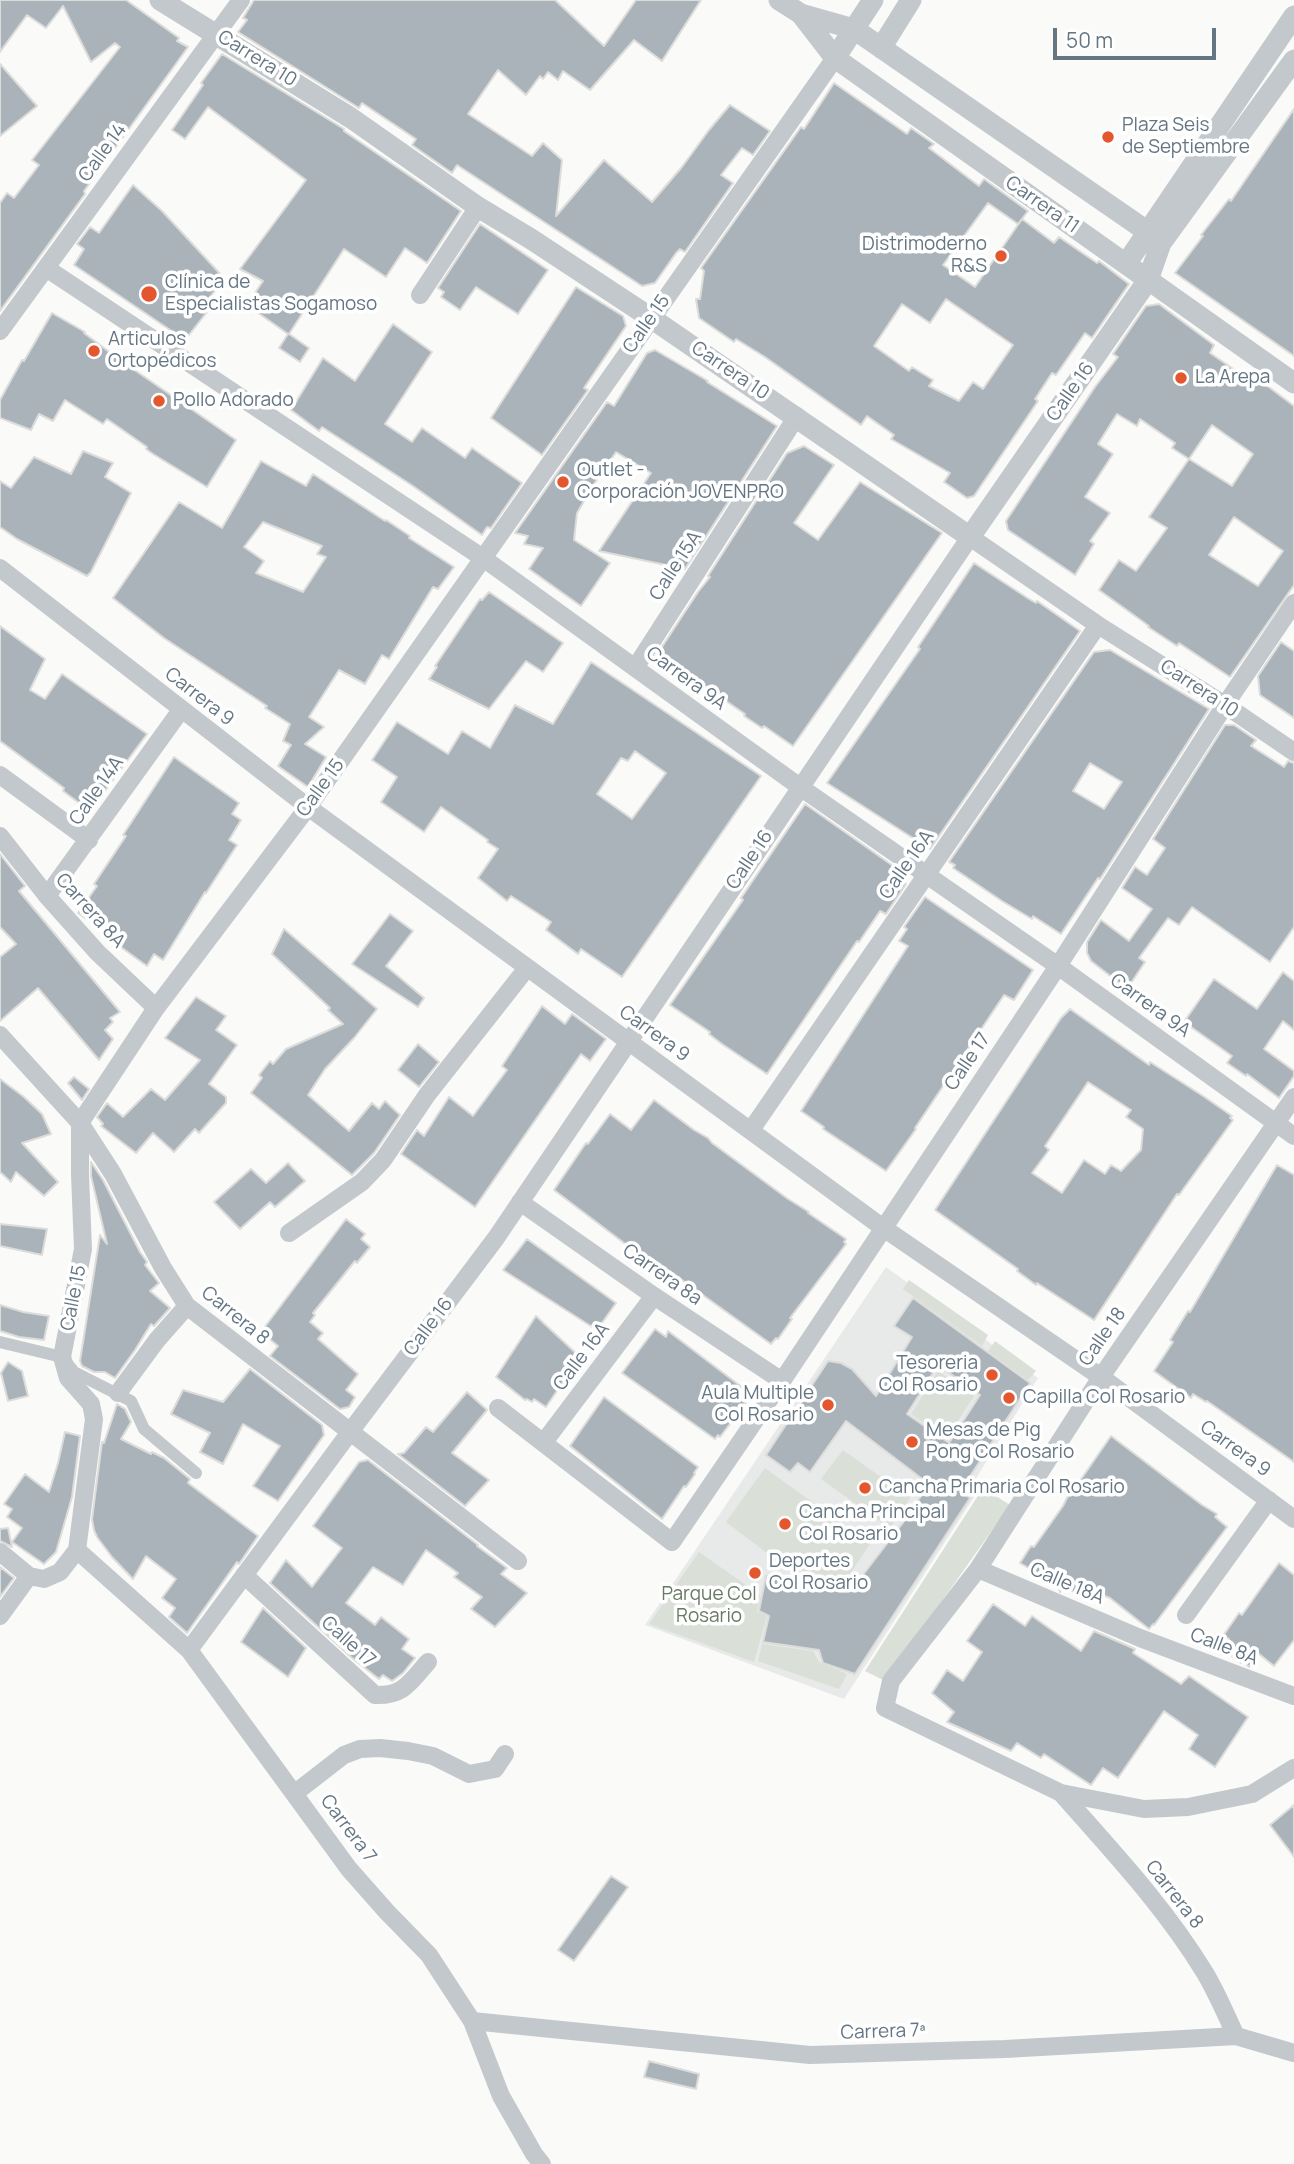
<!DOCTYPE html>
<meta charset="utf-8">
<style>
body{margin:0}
#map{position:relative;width:1294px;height:2164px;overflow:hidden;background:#fafaf8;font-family:Manrope,sans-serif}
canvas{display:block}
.scale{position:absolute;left:1053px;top:28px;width:163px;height:32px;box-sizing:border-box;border:4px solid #657683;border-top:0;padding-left:9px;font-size:21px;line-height:24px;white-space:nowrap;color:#657683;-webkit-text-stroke:5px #fff;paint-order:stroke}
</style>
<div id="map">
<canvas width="1294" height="2164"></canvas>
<div class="scale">50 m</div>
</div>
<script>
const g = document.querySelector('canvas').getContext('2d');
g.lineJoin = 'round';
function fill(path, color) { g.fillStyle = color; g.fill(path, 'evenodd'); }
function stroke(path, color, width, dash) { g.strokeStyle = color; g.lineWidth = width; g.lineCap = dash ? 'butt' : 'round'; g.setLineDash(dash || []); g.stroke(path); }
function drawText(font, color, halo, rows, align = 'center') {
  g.font = font + ' Manrope,sans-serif'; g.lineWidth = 7; g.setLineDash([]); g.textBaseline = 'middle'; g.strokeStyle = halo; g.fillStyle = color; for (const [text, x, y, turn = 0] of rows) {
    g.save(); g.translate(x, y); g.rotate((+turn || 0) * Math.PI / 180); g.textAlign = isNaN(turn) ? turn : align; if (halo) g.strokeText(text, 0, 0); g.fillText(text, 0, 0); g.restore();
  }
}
fill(new Path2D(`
 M 886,1267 L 1038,1378 L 967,1493 L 974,1497 L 844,1699 L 645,1625 Z`), '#e8e9e9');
fill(new Path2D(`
 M 909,1280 L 988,1335 L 982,1346 L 903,1289 Z
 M 995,1341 L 1036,1371 L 1028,1380 L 988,1351 Z
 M 938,1371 L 974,1396 L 947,1438 L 911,1414 Z
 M 843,1450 L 910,1498 L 890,1528 L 821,1479 Z
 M 765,1468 L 870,1544 L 846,1580 L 784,1566 L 726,1522 Z
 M 983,1488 L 1010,1505 L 885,1681 L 865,1671 Z
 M 699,1552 L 760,1595 L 757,1612 L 767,1616 L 754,1662 L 649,1624 Z
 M 762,1644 L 813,1651 L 819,1662 L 847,1674 L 839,1689 L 758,1661 Z`), '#dadfd7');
const building = new Path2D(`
 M 0,0 L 126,0 L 179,38 L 177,41 L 188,47 L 84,191 L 85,194 L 0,311 L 0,203 L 7,193 L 14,198 L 39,165 L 32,160 L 120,47 L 115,43 L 91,62 L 63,6 L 46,28 L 27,15 L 0,52 Z
 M 254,0 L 555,0 L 604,46 L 636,0 L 701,0 L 662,61 L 634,40 L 590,90 L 563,71 L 558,80 L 548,72 L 543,79 L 540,76 L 526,95 L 498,70 L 468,114 L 532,156 L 543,143 L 562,160 L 556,216 L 604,160 L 652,202 L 682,167 L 709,130 L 730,105 L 770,131 L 753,155 L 742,148 L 721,175 L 733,183 L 685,252 L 680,249 L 676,253 L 655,283 L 642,286 L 457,165 L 452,173 L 412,145 L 416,139 L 362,103 L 359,108 L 238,32 L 247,20 L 243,18 Z
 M 222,54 L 344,129 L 344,131 L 461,211 L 427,263 L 405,248 L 386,277 L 344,249 L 289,334 L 309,348 L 300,362 L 279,348 L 288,334 L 247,305 L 263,281 L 240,269 L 306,180 L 208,107 L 185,139 L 172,130 L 203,85 L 201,83 Z
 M 0,64 L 37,106 L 0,136 Z
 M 834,83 L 907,134 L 911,128 L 934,144 L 929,148 L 979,186 L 984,179 L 1028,211 L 1018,224 L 988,203 L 943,265 L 975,287 L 1022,219 L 1054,243 L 1059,237 L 1097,263 L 1099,261 L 1129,284 L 1092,338 L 1085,333 L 1056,375 L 1052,373 L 1035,399 L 1038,401 L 974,496 L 967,498 L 944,482 L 950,473 L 891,439 L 894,435 L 867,416 L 861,425 L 765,357 L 736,339 L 734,342 L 699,318 L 696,299 L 700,299 L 704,271 L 701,268 L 801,127 L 804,129 ZM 946,299 L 1013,345 L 983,389 L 973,382 L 959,401 L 929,386 L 933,380 L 912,367 L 909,371 L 874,346 L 902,304 L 930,323 Z
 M 1294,109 L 1294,356 L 1175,273 L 1203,236 L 1201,235 L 1229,199 L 1231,201 Z
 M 133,185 L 162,211 L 224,278 L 202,308 L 207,312 L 185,340 L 74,265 L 84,249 L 77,244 L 90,227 L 99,233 Z
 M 480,224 L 548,270 L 518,314 L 476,287 L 460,310 L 441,297 L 444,292 L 438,288 Z
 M 576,287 L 623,316 L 626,326 L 584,388 L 588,390 L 542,455 L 491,418 Z
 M 1159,304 L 1214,345 L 1210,353 L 1245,377 L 1249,372 L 1294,406 L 1294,585 L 1230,677 L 1179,643 L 1177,646 L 1148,627 L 1149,626 L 1099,590 L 1119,560 L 1136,571 L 1167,528 L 1149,517 L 1189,459 L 1172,448 L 1175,443 L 1140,419 L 1137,426 L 1117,414 L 1098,444 L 1113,454 L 1085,497 L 1110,513 L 1090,541 L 1094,544 L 1075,575 L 1008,530 L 1006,521 L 1095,387 L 1118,357 L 1113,354 L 1146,306 ZM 1212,425 L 1253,454 L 1232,486 L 1189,459 ZM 1234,517 L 1283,551 L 1258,586 L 1209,555 Z
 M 52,313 L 85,332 L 84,333 L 120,360 L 236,440 L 207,487 L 153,454 L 146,449 L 147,447 L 107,419 L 103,424 L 65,400 L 53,421 L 39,414 L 31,430 L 0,418 L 0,400 L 22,360 L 24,361 Z
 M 393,324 L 432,352 L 385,424 L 412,442 L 422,428 L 465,458 L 472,448 L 522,483 L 491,528 L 487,527 L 482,535 L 413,486 L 322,427 L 319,431 L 291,410 L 323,358 L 355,381 Z
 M 655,350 L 708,381 L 707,382 L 777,426 L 685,569 L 599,551 L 651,473 L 616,452 L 596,481 L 577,513 L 574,540 L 610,563 L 581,606 L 529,569 L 543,548 L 524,544 L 528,536 L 515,533 L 607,402 L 614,406 L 647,353 Z
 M 804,446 L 834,465 L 794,523 L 818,540 L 860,482 L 942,533 L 793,746 L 764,726 L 762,728 L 744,716 L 745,714 L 703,685 L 656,656 L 698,592 L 710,577 L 708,576 L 787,453 Z
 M 83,451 L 113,463 L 105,477 L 131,493 L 91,572 L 87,576 L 17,539 L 0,527 L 0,481 L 11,488 L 34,457 L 71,474 Z
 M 261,461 L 306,486 L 313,474 L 385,521 L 386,520 L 410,536 L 409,538 L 454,567 L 438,589 L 433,587 L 389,659 L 382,655 L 365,684 L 339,670 L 309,717 L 324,727 L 305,744 L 326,757 L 308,787 L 278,766 L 291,745 L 283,741 L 290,724 L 265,708 L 267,706 L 164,638 L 113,598 L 179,502 L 222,528 ZM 263,522 L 322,546 L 317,554 L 326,557 L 303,592 L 256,573 L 264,561 L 244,547 Z
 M 974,563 L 1029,599 L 1036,603 L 1037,601 L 1080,631 L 930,849 L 827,783 L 906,669 L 920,649 L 918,647 Z
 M 489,592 L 563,643 L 543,672 L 526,661 L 489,709 L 429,679 L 437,667 L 435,666 L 480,599 L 482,600 Z
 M 0,626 L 45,659 L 30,690 L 45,699 L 62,674 L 147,734 L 90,811 L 63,791 L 64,788 L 0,741 Z
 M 1281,642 L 1294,651 L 1294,718 L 1260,695 L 1258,676 Z
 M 1110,650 L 1209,709 L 1100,879 L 1098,878 L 1061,934 L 1033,916 L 1032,919 L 1002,901 L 953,868 L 955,865 L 949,862 L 1094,652 ZM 1090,763 L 1122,782 L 1104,809 L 1073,791 Z
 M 591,662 L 761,776 L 622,977 L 581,949 L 578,954 L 546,930 L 551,922 L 511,896 L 507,901 L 478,878 L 498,849 L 487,842 L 488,840 L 441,807 L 424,832 L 381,802 L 397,777 L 372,760 L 397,722 L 448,754 L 462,731 L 490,748 L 515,705 L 553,724 ZM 635,751 L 666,773 L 632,819 L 597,794 L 621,758 L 628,761 Z
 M 1225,725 L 1234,725 L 1256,740 L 1251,746 L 1284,767 L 1288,761 L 1294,763 L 1294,927 L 1270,962 L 1192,907 L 1179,925 L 1168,918 L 1139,958 L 1145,962 L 1127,989 L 1091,961 L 1087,953 L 1087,942 L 1101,920 L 1129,941 L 1152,909 L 1122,888 L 1135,867 L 1147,875 L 1165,848 L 1153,839 Z
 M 174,757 L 239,803 L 232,814 L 241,820 L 229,840 L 237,845 L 206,893 L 205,892 L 163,960 L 154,954 L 147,966 L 118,945 L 120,943 L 78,913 L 97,886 L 94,884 L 126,836 L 123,835 Z
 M 805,804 L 906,875 L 902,880 L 906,884 L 886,914 L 880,911 L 859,942 L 857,941 L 767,1074 L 722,1044 L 709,1034 L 710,1032 L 670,1005 L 743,900 L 741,898 Z
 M 0,854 L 25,886 L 19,891 L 120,1012 L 110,1018 L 113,1022 L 105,1030 L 113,1039 L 99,1060 L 38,988 L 0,1021 L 0,957 L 16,944 L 0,927 Z
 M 925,897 L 1033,970 L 1014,1000 L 1004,995 L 915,1128 L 916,1129 L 886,1171 L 823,1129 L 824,1127 L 801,1111 L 908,946 L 899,941 L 907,929 L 904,927 Z
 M 390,914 L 413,931 L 386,966 L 424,998 L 418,1007 L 352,964 Z
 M 284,929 L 377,1009 L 354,1038 L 325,1069 L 308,1095 L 349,1131 L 372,1103 L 379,1109 L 385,1101 L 400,1115 L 374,1153 L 352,1175 L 251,1093 L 262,1078 L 259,1075 L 270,1061 L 273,1064 L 286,1049 L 343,1024 L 328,1010 L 330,1008 L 272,954 Z
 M 1283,972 L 1294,981 L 1294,1030 L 1283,1021 L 1264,1049 L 1294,1071 L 1294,1076 L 1279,1098 L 1247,1074 L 1246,1076 L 1227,1063 L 1232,1056 L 1184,1022 L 1214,979 L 1257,1009 Z
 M 196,997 L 226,1016 L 216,1030 L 237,1045 L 209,1084 L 226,1097 L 226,1103 L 199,1133 L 195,1129 L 174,1152 L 153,1133 L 136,1153 L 101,1126 L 103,1124 L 97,1117 L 107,1103 L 123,1117 L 151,1089 L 165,1100 L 200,1060 L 165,1038 Z
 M 542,1006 L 565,1024 L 572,1014 L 606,1039 L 590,1061 L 581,1054 L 475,1207 L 401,1154 L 417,1130 L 424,1136 L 449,1097 L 473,1116 L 507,1070 L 502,1066 Z
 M 1070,1009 L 1149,1065 L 1150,1062 L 1203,1096 L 1232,1116 L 1230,1118 L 1233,1120 L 1179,1195 L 1177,1194 L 1094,1320 L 1037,1283 L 1036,1285 L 1017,1271 L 1018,1269 L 935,1210 L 1061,1018 ZM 1088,1082 L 1131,1110 L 1126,1117 L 1143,1129 L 1141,1150 L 1121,1171 L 1111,1165 L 1105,1174 L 1084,1160 L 1062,1193 L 1032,1173 L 1049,1150 L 1045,1146 Z
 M 418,1044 L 439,1062 L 419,1087 L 398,1070 Z
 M 74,1077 L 89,1089 L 82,1100 L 68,1083 Z
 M 0,1079 L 24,1097 L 42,1114 L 51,1134 L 22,1143 L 58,1182 L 44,1196 L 16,1172 L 11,1182 L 0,1172 Z
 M 654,1100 L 694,1130 L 708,1138 L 712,1143 L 788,1199 L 809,1212 L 808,1213 L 846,1239 L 844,1242 L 846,1244 L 790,1318 L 792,1319 L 778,1339 L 776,1338 L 771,1344 L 657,1262 L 655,1265 L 640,1255 L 554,1190 L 586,1143 L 588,1144 L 610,1114 L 631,1130 Z
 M 91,1162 L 103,1180 L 140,1252 L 147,1262 L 145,1265 L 159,1283 L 150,1291 L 170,1308 L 154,1326 L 151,1324 L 135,1350 L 115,1378 L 105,1372 L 94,1372 L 82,1366 L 80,1361 L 100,1235 L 107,1244 L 91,1176 Z
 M 288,1163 L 305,1181 L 275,1207 L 270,1202 L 240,1229 L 214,1202 L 251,1169 L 266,1183 Z
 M 1277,1165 L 1294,1175 L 1294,1462 L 1207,1401 L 1206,1402 L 1193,1394 L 1191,1398 L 1154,1371 L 1173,1342 L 1170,1340 L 1188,1311 L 1190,1312 Z
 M 346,1219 L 365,1234 L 361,1239 L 370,1247 L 357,1263 L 355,1261 L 313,1313 L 315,1315 L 310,1322 L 323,1333 L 318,1339 L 358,1374 L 346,1390 L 355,1397 L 349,1407 L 340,1409 L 270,1356 L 278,1346 L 261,1332 Z
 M 0,1224 L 47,1229 L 42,1255 L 0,1246 Z
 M 527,1239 L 616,1303 L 597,1330 L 503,1270 Z
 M 913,1298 L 1030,1383 L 960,1492 L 970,1498 L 855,1674 L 823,1663 L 819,1650 L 763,1642 L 769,1616 L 759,1611 L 766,1576 L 853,1588 L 905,1520 L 929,1484 L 846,1421 L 810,1472 L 798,1463 L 790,1472 L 766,1455 L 828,1361 L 841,1363 L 852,1369 L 876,1396 L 912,1337 L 894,1326 ZM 938,1365 L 980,1395 L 949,1443 L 907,1414 Z
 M 0,1305 L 23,1312 L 49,1316 L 44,1340 L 19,1337 L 0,1331 Z
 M 536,1316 L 580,1357 L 546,1407 L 534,1399 L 532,1402 L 527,1399 L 525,1400 L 496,1377 Z
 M 655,1329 L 666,1337 L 668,1331 L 743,1388 L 741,1390 L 750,1397 L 720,1437 L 718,1435 L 715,1439 L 622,1373 Z
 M 8,1362 L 22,1371 L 28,1396 L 8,1401 L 1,1373 Z
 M 250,1369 L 322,1425 L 324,1435 L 278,1501 L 253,1486 L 280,1446 L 243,1424 L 223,1464 L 200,1452 L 210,1433 L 171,1414 L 183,1390 L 223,1402 Z
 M 467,1392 L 487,1410 L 452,1453 L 489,1480 L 465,1506 L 398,1454 L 404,1453 L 426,1427 L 433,1432 Z
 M 604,1397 L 698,1467 L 694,1473 L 695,1474 L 686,1487 L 684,1486 L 662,1519 L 570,1446 Z
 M 117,1404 L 125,1409 L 131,1422 L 121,1439 L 151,1454 L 152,1452 L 164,1458 L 190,1479 L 188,1483 L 258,1536 L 239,1564 L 237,1562 L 187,1633 L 169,1617 L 175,1608 L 162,1598 L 176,1579 L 146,1556 L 133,1579 L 112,1557 L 97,1537 L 94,1530 L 92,1519 L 102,1442 L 104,1443 Z
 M 65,1432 L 80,1436 L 72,1497 L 56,1552 L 44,1564 L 12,1542 L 22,1528 L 7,1517 L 12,1509 L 4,1504 L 25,1474 L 49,1492 L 58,1463 Z
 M 1111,1436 L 1202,1505 L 1217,1514 L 1215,1517 L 1227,1527 L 1154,1625 L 1153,1624 L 1149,1629 L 1110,1598 L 1090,1590 L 1084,1598 L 1067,1588 L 1060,1592 L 1054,1576 L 1044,1577 L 1020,1563 L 1031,1546 L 1034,1547 L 1063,1506 L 1068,1496 L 1074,1487 L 1075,1488 Z
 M 368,1460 L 478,1545 L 477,1546 L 507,1568 L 501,1574 L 527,1593 L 495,1627 L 471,1609 L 482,1597 L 454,1577 L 458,1573 L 426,1550 L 403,1585 L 373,1567 L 346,1603 L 375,1625 L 381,1617 L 409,1639 L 402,1649 L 415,1658 L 403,1673 L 392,1681 L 383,1675 L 379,1679 L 351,1657 L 270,1583 L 286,1560 L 312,1587 L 342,1548 L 313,1526 L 359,1462 Z
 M 8,1528 L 12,1547 L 0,1541 L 0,1529 Z
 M 1279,1563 L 1294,1575 L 1294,1640 L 1274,1666 L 1258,1653 L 1249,1667 L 1242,1661 L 1241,1663 L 1223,1649 L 1229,1639 L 1223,1636 L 1239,1613 L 1242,1615 Z
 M 0,1567 L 14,1578 L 0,1597 Z
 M 993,1604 L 1025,1626 L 1032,1616 L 1081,1651 L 1094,1631 L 1135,1649 L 1133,1653 L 1181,1684 L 1189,1676 L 1248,1717 L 1215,1767 L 1189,1749 L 1198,1735 L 1164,1711 L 1118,1778 L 1103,1768 L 1091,1785 L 1044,1754 L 1041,1758 L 1017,1743 L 1011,1751 L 947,1722 L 954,1712 L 932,1693 L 947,1670 L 963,1681 L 982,1652 L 967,1641 Z
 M 263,1608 L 306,1648 L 288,1677 L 241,1642 Z
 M 1294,1805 L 1294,1857 L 1270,1825 Z
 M 611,1876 L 628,1887 L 574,1961 L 558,1950 Z
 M 649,2061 L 699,2074 L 696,2089 L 644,2077 Z`);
fill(building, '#aab3b9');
stroke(building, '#dcdcda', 2);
stroke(new Path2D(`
 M 0,1342 L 62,1357 L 74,1372 L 131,1401 L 144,1429 L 196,1473`), '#c3c8cc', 12);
stroke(new Path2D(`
 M 46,268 L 483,558 L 800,787 L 1058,966 L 1294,1136
 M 420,295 L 478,207
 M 0,331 L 241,0
 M 0,568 L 308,807 L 882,1227 L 1101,1377 L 1294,1519
 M 635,668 L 797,416
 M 0,775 L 89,840
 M 0,836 L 47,896 L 97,952 L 156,1008
 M 47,896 L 181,710
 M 0,1035 L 80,1123 L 113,1174 L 163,1268 L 187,1306 L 518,1561
 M 1294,1097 L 1101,1377 L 978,1569 L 891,1681 L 885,1708 L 1061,1793 L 1144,1809 L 1188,1807 L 1252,1794 L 1294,1768
 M 751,1130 L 1098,625
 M 520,1202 L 654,1296 L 782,1381
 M 289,1233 L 362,1182 L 383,1160 L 427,1095 L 527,968
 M 118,1393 L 157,1340 L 187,1306
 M 498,1408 L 672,1542 L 782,1381 L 1058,966 L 1225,705 L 1294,603
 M 544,1442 L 654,1296
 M 77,1550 L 189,1650 L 349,1869 L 387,1912 L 429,1955 L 472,2021 L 501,2096 L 534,2154 L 542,2164
 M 0,1552 L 29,1576
 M 978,1569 L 1140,1638 L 1294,1696
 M 244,1575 L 375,1695 C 404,1696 410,1682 428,1662
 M 1186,1615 L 1269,1500
 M 0,1616 L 29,1576 L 44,1579 L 60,1572 L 77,1550 L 94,1419 L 91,1404 L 68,1378 L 62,1357 L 83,1249 L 80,1175 L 80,1123 L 156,1008 L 308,807 L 835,58
 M 189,1650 L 350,1432 L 496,1238 L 970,537 L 1098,625 L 1225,705 L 1294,752
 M 295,1793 L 344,1755 L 360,1749 L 380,1748 L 408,1751 L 433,1756 L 469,1774 L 495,1769 L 505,1754
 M 1061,1793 C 1112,1851 1165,1907 1205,1973 C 1217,1993 1226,2015 1236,2036
 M 472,2021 L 810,2055 L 1005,2049 L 1236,2036 L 1294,2053`), '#c3c8cc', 18);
stroke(new Path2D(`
 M 160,0 L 351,118 L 478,207 L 531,239 L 651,318 L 970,537 L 1148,280 L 1161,243 L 1294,60
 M 779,0 L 801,14 L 854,29 L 1148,232
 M 801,14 L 835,58 L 1294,383
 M 881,48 L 911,0
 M 835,58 L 873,0
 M 1126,264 L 1294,16`), '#c3c8cc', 21);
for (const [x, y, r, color] of [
 [1108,137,7,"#e4572e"],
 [1001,256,7,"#e4572e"],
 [149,294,9,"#e4572e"],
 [94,351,7,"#e4572e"],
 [1181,378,7,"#e4572e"],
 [159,401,7,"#e4572e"],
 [563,482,7,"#e4572e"],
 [992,1375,7,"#e4572e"],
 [1009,1398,7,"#e4572e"],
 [828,1405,7,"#e4572e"],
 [912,1442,7,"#e4572e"],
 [865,1488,7,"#e4572e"],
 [785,1524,7,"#e4572e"],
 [755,1573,7,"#e4572e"]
]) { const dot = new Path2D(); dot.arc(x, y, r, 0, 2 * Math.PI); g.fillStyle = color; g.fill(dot); stroke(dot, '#fff', 2.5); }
drawText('19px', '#657683', '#fff', [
 ["Carrera 10",257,59,32],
 ["Calle 14",103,153,-54],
 ["Carrera 11",1042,205,35],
 ["Calle 15",647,324,-55],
 ["Carrera 10",730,371,34],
 ["Calle 16",1071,392,-55],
 ["Calle 15A",676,566,-57],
 ["Carrera 9A",686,679,36],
 ["Carrera 10",1199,689,33],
 ["Carrera 9",199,697,38],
 ["Calle 15",321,788,-54],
 ["Calle 14A",97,791,-55],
 ["Calle 16",750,860,-56],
 ["Calle 16A",907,865,-55],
 ["Carrera 8A",90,911,48],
 ["Carrera 9A",1150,1006,36],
 ["Carrera 9",654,1034,36],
 ["Calle 17",968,1062,-56],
 ["Carrera 8a",662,1275,35],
 ["Calle 15",74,1298,-79],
 ["Carrera 8",235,1316,39],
 ["Calle 16",429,1327,-53],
 ["Calle 18",1103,1337,-55],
 ["Calle 16A",582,1357,-53],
 ["Carrera 9",1235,1449,36],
 ["Calle 18A",1067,1584,23],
 ["Calle 17",348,1642,42],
 ["Calle 8A",1224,1647,21],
 ["Carrera 7",348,1829,53],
 ["Carrera 8",1174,1895,52],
 ["Carrera 7ª",883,2032,-2]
]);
drawText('19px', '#657683', '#fff', [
 ["Plaza Seis",1122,126],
 ["de Septiembre",1122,148],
 ["Distrimoderno",987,245,"right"],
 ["R&S",987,267,"right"],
 ["Clínica de",165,283],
 ["Especialistas Sogamoso",165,305],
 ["Articulos",108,340],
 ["Ortopédicos",108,362],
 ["La Arepa",1195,378],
 ["Pollo Adorado",173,401],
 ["Outlet -",577,471],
 ["Corporación JOVENPRO",577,493],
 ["Tesoreria",978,1364,"right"],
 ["Col Rosario",978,1386,"right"],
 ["Aula Multiple",814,1394,"right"],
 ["Col Rosario",814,1416,"right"],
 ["Capilla Col Rosario",1023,1398],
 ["Mesas de Pig",926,1431],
 ["Pong Col Rosario",926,1453],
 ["Cancha Primaria Col Rosario",879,1488],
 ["Cancha Principal",799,1513],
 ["Col Rosario",799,1535],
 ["Deportes",769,1562],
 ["Col Rosario",769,1584]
], 'left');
drawText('19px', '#687a64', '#fff', [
 ["Parque Col",709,1595],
 ["Rosario",709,1617]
]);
</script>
